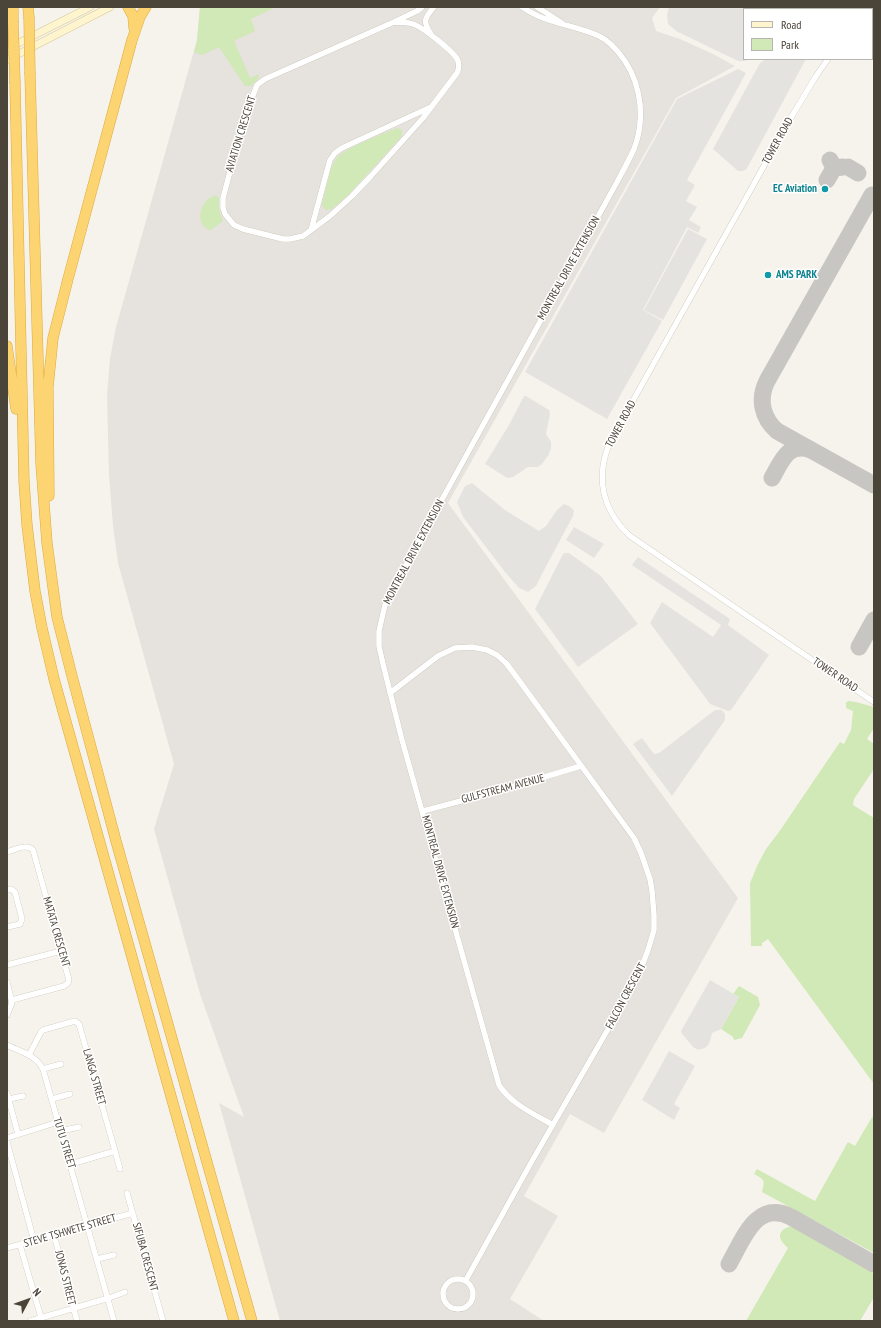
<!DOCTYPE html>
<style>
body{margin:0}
#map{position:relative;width:881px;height:1328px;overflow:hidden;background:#f6f3ec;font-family:"PT Sans Narrow",sans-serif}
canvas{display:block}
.frame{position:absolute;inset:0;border:8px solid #4b4539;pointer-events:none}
.legend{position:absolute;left:743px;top:8px;width:130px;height:52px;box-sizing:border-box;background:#fff;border:1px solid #b7b5b0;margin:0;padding:5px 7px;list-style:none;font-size:12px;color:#4b4539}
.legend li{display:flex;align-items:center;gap:8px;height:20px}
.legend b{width:20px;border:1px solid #b7b5b0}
.north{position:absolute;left:8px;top:1280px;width:40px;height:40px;-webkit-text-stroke:3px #fff;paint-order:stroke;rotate:49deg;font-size:11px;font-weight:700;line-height:16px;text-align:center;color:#4b4539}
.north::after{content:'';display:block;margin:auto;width:14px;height:18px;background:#4b4539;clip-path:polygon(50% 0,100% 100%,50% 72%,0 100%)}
</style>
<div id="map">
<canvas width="881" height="1328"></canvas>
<div class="frame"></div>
<ul class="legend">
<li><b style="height:5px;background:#fef4ce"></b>Road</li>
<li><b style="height:11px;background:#d0e9b6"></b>Park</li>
</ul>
<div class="north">N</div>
</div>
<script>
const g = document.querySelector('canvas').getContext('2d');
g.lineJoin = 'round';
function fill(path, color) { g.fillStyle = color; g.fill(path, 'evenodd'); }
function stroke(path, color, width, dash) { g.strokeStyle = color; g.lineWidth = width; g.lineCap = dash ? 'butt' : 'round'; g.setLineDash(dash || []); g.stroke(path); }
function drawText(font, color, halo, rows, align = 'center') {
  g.font = font + ' "PT Sans Narrow",sans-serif'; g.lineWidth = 3; g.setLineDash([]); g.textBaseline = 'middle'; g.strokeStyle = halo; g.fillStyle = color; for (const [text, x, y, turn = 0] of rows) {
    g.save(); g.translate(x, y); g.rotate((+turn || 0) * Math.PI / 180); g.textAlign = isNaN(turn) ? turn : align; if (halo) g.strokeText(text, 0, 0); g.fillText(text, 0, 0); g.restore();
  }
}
fill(new Path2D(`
 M 200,7 L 660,7 L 652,18 L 656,31 L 680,39 L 713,54 L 735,66 L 676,98 L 448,503 L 738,898 L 604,1133 L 570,1114 L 524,1196 L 558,1216 L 510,1299 L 544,1321 L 280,1321 L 219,1103 L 244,1117 L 200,994 L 154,829 L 174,764 L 118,563 L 113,526 L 109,475 L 107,395 L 110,359 L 116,327 L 197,40 Z`), '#e6e2dd');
fill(new Path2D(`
 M 200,7 L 276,7 L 251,19 L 255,31 L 234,41 L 250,78 L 259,74 L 258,79 L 251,86 L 245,86 L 219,47 L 202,55 L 194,52 L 197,40 Z
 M 397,128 L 402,130 L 402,136 L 348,195 L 332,209 L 326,210 L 323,207 L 322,204 C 326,192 329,168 336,159 C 343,148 383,134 397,128 Z
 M 215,195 L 219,198 L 219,209 L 223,221 L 211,230 L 209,230 C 193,222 201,200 215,195 Z
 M 849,701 L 856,702 L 874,707 L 874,728 L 867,739 L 874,744 L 874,769 L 854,799 L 853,805 L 874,818 L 874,1084 L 768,939 L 762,943 L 762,946 L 751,946 L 750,883 L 758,864 L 766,849 L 779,832 L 840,742 L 844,744 L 851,730 L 853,711 L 846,708 L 846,702 Z
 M 739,986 L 758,997 L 760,1005 L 742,1038 L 734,1040 L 733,1037 L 721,1029 L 739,997 L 733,994 Z
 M 874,1116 L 874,1253 L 762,1192 C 765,1180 765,1180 754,1174 L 757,1169 L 815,1201 L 848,1142 L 855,1146 L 872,1117 Z
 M 788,1227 L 794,1227 L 869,1269 L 874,1275 L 874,1297 L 860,1321 L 746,1321 L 788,1248 C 780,1241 775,1233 788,1227 Z`), '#d0e9b6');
fill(new Path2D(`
 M 669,7 L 815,7 L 816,9 L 744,9 L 744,59 L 749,59 L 745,61 L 738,61 L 676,31 L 668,24 L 667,15 Z
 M 766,59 L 806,59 L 746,170 L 742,171 L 738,171 L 713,149 L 760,63 Z
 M 738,69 L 746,73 L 687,180 L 695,185 L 686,201 L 697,207 L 689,220 L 701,227 L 698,233 L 687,227 L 643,310 L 662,321 L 607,419 L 525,372 L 677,99 Z
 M 688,229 L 707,239 L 663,320 L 644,310 Z
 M 524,396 L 526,396 L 549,410 L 550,414 L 546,434 L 551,442 L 551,448 L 548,456 L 542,464 L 538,467 L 528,467 L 513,477 L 507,478 L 485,464 L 509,425 Z
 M 472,483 L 505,510 L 539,531 L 546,526 L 557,510 L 564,504 L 569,506 L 574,510 L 573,516 L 542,574 L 536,586 L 528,592 L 519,588 L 505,572 L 463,517 L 457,502 L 465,486 Z
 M 574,527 L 604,544 L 594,558 L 566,540 Z
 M 565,553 L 569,553 L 601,576 L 638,624 L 578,667 L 535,609 L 563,554 Z
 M 638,557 L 730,619 L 728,625 L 769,655 L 731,710 L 728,711 L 710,704 L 650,623 L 662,602 L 713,637 L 721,625 L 632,565 Z
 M 715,710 L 722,710 L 725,714 L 725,720 L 672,796 L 633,744 L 642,738 L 654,754 L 659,753 Z
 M 710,980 L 739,997 L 721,1029 L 712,1033 L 709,1044 L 705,1048 L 698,1050 L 693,1047 L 682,1034 L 681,1031 Z
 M 669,1051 L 695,1066 L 674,1104 L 680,1108 L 674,1120 L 642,1100 Z`), '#e5e3e0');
stroke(new Path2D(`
 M 830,160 L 834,168 L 843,167
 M 848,167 L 858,173
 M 827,180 L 834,168
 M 872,195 L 767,381 C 758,399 762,418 777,431 L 874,485
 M 772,478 C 781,462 788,441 811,450
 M 859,647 L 874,620
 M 729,1264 C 743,1240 756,1199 791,1217 L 874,1264`), '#c8c6c3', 17);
const minor = new Path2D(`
 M 522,7 C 531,13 541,18 552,21 C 567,26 584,29 599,36 C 610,41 618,51 625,61 C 642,87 645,121 634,149 C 629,160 623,171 617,182 L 391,592 L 385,605 L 379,631 L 379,646 L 383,664 L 402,740 L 499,1085 C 511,1104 534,1114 553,1125
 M 537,7 L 562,23
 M 872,19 L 874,18
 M 394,22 C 400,22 407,22 413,24 C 422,27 455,52 458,61 C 459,65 459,69 457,73 L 423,118 L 371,176 L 352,196 L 330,216 L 303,236 L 290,239 L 283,239 L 243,229 L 234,225 L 225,214 L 223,208 L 223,198 L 243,123 L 252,98 L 257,85 L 265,79 L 394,22 L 417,11 L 422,7
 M 431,34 C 422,21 425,18 434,7
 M 828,59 L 816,76 L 789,121 L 611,440 C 595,475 601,509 630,536 L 874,702
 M 311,230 L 330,160 L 335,153 L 342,148 L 431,107
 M 390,693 L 438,656 L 455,648 L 472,647 L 487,650 L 497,655 L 506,663 L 518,679 L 634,838 L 641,853 L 650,879 L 652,891 L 654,915 L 654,930 L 648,950 L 637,979 L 532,1161 L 466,1280
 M 423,811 L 491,793 L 581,766
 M 7,852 C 14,850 27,843 33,850 L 69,980 L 68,983 L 64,986 L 12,1000
 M 7,890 L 11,889 L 15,892 L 22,919 L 20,924 L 7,927
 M 7,965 L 61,951
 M 7,982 L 12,1003 L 7,1015
 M 7,1045 C 19,1051 36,1055 43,1069 L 114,1321
 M 29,1055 L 41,1032 L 43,1030 L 75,1021 L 79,1024 L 115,1151 L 71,1164
 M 43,1069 L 61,1064
 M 7,1093 L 18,1134
 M 9,1099 L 23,1096
 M 52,1099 L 70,1094
 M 61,1131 L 79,1127
 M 7,1138 L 58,1122
 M 7,1142 L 34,1241
 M 115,1151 L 120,1169
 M 127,1193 L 163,1321
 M 54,1235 L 77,1321
 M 20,1245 L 42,1321
 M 7,1248 L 133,1213
 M 97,1259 L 114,1255
 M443 1294a15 15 0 1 1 30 0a15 15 0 1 1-30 0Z
 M 30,1321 L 109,1298 L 125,1292`);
const secondary = new Path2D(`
 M 7,49 L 90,7
 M 7,60 L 110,7`);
const motorway = new Path2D(`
 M 13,7 L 13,21
 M 28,7 L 29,17
 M 128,7 L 133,16 L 134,28
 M 30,74 L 41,464 L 47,543 L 57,617 L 72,676 L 116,841 L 252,1321
 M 15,83 L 24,481 L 27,525 L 35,591 L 42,628 L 54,679 L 234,1321
 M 7,346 L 16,409
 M 49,496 L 48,387 L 53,338 L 68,279 L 132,40 L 140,17 L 146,7`);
stroke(minor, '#c1bcae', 6);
stroke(secondary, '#d5c99c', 8);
stroke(motorway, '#dcaa40', 11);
stroke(minor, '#fff', 5.5);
stroke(secondary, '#fef4ce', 7);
stroke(motorway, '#fcd471', 10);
const motorwayBridge = new Path2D(`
 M 29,17 L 30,74
 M 13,21 L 15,83`);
stroke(motorwayBridge, '#dcaa40', 11, []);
stroke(motorwayBridge, '#fcd471', 10);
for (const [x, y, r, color] of [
 [825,189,4,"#0f9aa8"],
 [768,275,4,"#0f9aa8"]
]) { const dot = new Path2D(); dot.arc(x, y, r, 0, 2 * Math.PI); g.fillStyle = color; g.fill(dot); stroke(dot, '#fff', 1.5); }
drawText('11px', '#4b4539', '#fff', [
 ["AVIATION CRESCENT",241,134,-73],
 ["TOWER ROAD",778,141,-61],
 ["MONTREAL DRIVE EXTENSION",569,268,-61],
 ["TOWER ROAD",621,424,-62],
 ["MONTREAL DRIVE EXTENSION",414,552,-62],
 ["TOWER ROAD",835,675,34],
 ["GULFSTREAM AVENUE",503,789,-15],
 ["MONTREAL DRIVE EXTENSION",440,872,75],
 ["MATATA CRESCENT",56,932,74],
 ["FALCON CRESCENT",626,996,-62],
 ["LANGA STREET",94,1077,74],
 ["TUTU STREET",64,1143,73],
 ["STEVE TSHWETE STREET",70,1231,-16],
 ["SIFUBA CRESCENT",145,1257,75],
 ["JONAS STREET",65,1278,76]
]);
drawText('bold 11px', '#0d838f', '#fff', [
 ["EC Aviation",817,189],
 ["AMS PARK",776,275,"left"]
], 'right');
</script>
